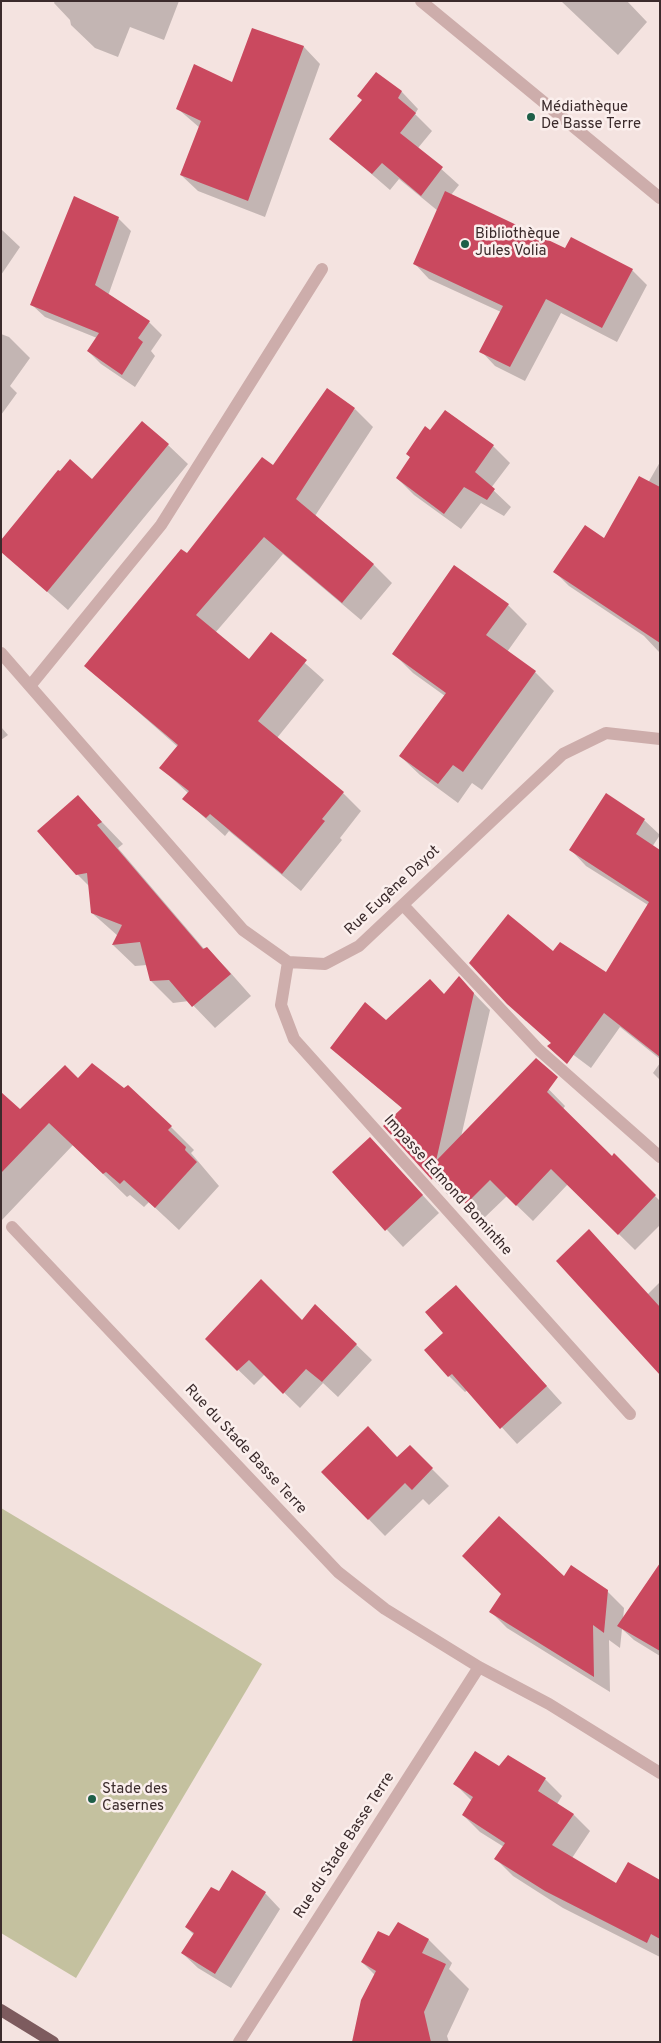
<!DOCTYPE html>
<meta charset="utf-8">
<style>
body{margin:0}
#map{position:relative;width:661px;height:2043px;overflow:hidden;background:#f4e3e0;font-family:Overpass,sans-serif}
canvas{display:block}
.frame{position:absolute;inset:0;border:2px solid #3b2b2c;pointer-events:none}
</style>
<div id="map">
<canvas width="661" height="2043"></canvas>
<div class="frame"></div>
</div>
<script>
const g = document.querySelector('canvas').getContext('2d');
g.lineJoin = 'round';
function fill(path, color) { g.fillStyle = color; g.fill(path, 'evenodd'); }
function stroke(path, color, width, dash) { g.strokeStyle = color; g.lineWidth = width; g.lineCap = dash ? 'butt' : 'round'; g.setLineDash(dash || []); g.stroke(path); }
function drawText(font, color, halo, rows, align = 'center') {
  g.font = font + ' Overpass,sans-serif'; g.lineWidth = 5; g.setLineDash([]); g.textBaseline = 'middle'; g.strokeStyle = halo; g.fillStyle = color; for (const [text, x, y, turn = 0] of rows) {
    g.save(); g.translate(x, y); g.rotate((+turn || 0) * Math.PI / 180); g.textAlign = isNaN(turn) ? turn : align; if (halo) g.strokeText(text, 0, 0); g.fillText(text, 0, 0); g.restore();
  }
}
fill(new Path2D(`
 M 1,1508 L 262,1664 L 76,1978 L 1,1933 Z`), '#c4c19f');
fill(new Path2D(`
 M 55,1 L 179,1 L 164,40 L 130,27 L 118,57 L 95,48 L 71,25 L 70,20 L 54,3 Z
 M 561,1 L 627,1 L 647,22 L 618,55 Z
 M 253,29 L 304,47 L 320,64 L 265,217 L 198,191 L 181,175 L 200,128 L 178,109 L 232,84 Z
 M 377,74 L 402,92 L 418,109 L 415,114 L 432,131 L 418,148 L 459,185 L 451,195 L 566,249 L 632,270 L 647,285 L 617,342 L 561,313 L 525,381 L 495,366 L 481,351 L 501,312 L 429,279 L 415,264 L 438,211 L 399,179 L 390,190 L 331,139 L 363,101 Z
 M 118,218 L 131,231 L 108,296 L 149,322 L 162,335 L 151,351 L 155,356 L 135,387 L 101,364 L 88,351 L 97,338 L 45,317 L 32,305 Z
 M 1,229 L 20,247 L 1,275 Z
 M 1,334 L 9,337 L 30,358 L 10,386 L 17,393 L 1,415 Z
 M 355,409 L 373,427 L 315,516 L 374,565 L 392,583 L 361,620 L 283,554 L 215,633 L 249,660 L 272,634 L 324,680 L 277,738 L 343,793 L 361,811 L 340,838 L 342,840 L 301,891 L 229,831 L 225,836 L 184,799 L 188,793 L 161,768 L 178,747 L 86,666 L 187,555 L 273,467 Z
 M 446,411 L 493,446 L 510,463 L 491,488 L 511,507 L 504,516 L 481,503 L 461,529 L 414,495 L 397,478 L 411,458 L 407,454 L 430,432 Z
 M 168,445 L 188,464 L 68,610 L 1,551 L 92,480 Z
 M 660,462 L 660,653 L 644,636 L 569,586 L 555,572 L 604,539 L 648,483 Z
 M 508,605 L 527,624 L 507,652 L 535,672 L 554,691 L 482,790 L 472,783 L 458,803 L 420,775 L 400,756 L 445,696 L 413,673 L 393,653 Z
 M 1,727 L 8,735 L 1,740 Z
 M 78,797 L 123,844 L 118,848 L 205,950 L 207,948 L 228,970 L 251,996 L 215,1028 L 189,1001 L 173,1003 L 151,981 L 147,965 L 135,966 L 113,945 L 118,936 L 92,913 L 90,887 L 77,874 Z
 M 644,820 L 660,835 L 652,847 L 660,852 L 660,1059 L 620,1027 L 591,1068 L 527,1020 L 526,1021 L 511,1006 L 553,952 L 606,973 L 648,905 L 586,866 L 571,850 Z
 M 459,978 L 490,1010 L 461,1137 L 528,1068 L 565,1106 L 563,1109 L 612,1158 L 614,1155 L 660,1201 L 660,1225 L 635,1250 L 568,1184 L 533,1221 L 507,1196 L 483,1219 L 450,1186 L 448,1195 L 384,1126 L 403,1109 L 331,1048 L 444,996 Z
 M 660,1063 L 660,1080 L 653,1073 Z
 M 78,1079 L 171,1127 L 194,1150 L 191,1153 L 219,1186 L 179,1230 L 149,1202 L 144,1207 L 130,1195 L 127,1197 L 73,1145 L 1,1221 L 1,1094 L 20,1111 Z
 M 370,1138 L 439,1213 L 403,1247 L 333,1172 Z
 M 660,1282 L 660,1373 L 648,1294 Z
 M 472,1303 L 562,1403 L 517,1444 L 468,1390 L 465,1392 L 449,1376 L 445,1333 Z
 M 315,1305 L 372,1360 L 338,1397 L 323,1383 L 300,1408 L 265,1374 L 254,1385 L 206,1339 L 302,1322 Z
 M 410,1447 L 449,1486 L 429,1505 L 423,1499 L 385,1536 L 323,1472 L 398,1458 Z
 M 660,1565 L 660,1656 L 634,1640 L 622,1629 L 620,1648 L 609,1640 L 610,1692 L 507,1628 L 491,1612 L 565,1578 L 607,1591 L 624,1608 L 623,1620 Z
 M 508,1756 L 545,1779 L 562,1796 L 557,1804 L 574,1815 L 590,1831 L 572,1858 L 617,1884 L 660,1881 L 660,1957 L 563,1908 L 513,1876 L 496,1859 L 504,1847 L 480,1832 L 463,1815 L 472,1801 L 455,1784 L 500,1768 Z
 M 265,1893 L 280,1909 L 231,1988 L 198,1968 L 182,1953 L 194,1935 L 186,1927 Z
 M 390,1937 L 429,1940 L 452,1963 L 449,1969 L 469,1989 L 447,2036 L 449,2042 L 353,2042 L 375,1975 L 362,1962 Z`), '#0003');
fill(new Path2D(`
 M 252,28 L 304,46 L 248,201 L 180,175 L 201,121 L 176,109 L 194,64 L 232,82 Z
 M 376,72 L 402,91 L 398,98 L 416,113 L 400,133 L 443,167 L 421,196 L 382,163 L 372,174 L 329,139 L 362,100 L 357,96 Z
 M 445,191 L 565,248 L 571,237 L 633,269 L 602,328 L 546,299 L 510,367 L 479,352 L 503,306 L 413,264 Z
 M 74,196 L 119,217 L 95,285 L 150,321 L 138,338 L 143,342 L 122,375 L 87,351 L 99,333 L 30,305 Z
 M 327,388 L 355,408 L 296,499 L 374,564 L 342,603 L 264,537 L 196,615 L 249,659 L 271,632 L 307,660 L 258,721 L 344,792 L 322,819 L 325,821 L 282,874 L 210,814 L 206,818 L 182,799 L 189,791 L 159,768 L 178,745 L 84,666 L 181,549 L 187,553 L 262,457 L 273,465 Z
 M 445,410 L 494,445 L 475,472 L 495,489 L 487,500 L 464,487 L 444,514 L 396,478 L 410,457 L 406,454 L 425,426 L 430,430 Z
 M 142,421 L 169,444 L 47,592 L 1,552 L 1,540 L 58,470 L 60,471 L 70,459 L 92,479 Z
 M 639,476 L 660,487 L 660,643 L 553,572 L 585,525 L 604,538 Z
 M 454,565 L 509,604 L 486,635 L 536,671 L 463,772 L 453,765 L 438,784 L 399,756 L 446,693 L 392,654 Z
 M 606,793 L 645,819 L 636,834 L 660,850 L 660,1057 L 604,1013 L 567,1064 L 547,1046 L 551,1043 L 507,1004 L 469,963 L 508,914 L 553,951 L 560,942 L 606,972 L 649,902 L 569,850 Z
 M 78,795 L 102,822 L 97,825 L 203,949 L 207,947 L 231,974 L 192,1007 L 169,980 L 150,981 L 140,942 L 112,945 L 122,925 L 91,913 L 87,873 L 76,875 L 37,831 Z
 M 459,976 L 474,993 L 436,1161 L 536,1058 L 558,1077 L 547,1092 L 612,1156 L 614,1153 L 656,1195 L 618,1235 L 551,1169 L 516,1206 L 490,1180 L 466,1204 L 434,1171 L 432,1180 L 383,1126 L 402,1108 L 330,1048 L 365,1002 L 386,1020 L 430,979 L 444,994 Z
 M 92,1063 L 124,1088 L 128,1085 L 172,1126 L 168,1130 L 186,1147 L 185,1150 L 197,1162 L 155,1208 L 124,1180 L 120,1184 L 106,1172 L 103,1174 L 49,1123 L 1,1173 L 1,1092 L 20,1109 L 65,1065 L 78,1078 Z
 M 370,1137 L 423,1195 L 385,1231 L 332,1172 Z
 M 589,1229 L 660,1307 L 660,1375 L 556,1261 Z
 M 261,1279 L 302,1320 L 315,1304 L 357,1344 L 322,1382 L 306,1369 L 283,1394 L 249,1360 L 237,1371 L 205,1339 Z
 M 456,1285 L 547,1386 L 500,1429 L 452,1374 L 448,1377 L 424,1350 L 443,1333 L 425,1312 Z
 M 368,1426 L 397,1457 L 410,1445 L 433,1468 L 412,1490 L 405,1483 L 368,1520 L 321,1472 Z
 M 499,1516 L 564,1576 L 571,1565 L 608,1590 L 604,1633 L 593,1625 L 594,1677 L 489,1612 L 501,1594 L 462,1556 Z
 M 660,1563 L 660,1651 L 617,1626 Z
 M 475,1751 L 499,1766 L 508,1755 L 546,1778 L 538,1791 L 574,1814 L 552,1845 L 616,1883 L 628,1862 L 660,1880 L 660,1939 L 651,1934 L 647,1943 L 545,1891 L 494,1859 L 505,1843 L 462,1815 L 473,1797 L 453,1784 Z
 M 232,1870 L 266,1892 L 215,1974 L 181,1953 L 194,1933 L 185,1927 L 211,1887 L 219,1891 Z
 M 398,1922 L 429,1939 L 422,1953 L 446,1964 L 424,2012 L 431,2042 L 352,2042 L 361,2000 L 376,1971 L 361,1962 L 378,1931 L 389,1936 Z`), '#ca495f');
stroke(new Path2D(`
 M 421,1 L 660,198
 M 1,653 L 243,930 L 288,962 L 325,964 L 359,946 L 563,754 L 606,733 L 660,739
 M 30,686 L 161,525 L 322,269
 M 403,905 L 539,1050 L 660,1157
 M 288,962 L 281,1005 L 294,1039 L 630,1414
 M 12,1227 L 338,1572 L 385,1609 L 479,1667 L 549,1704 L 660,1773
 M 239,2042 L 479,1667`), '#cdadab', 12);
stroke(new Path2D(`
 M 1,2010 L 53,2042`), '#7d5b5e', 12);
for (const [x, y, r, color] of [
 [531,117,5,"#1e5f48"],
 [465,244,5,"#1e5f48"],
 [92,1799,5,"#1e5f48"]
]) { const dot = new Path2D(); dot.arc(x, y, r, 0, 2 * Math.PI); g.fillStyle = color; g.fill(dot); stroke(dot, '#fbefed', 2); }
drawText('15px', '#3b2b2c', '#fbefed', [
 ["Médiathèque",541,108],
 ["De Basse Terre",541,125],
 ["Bibliothèque",475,235],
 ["Jules Volia",475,252],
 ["Stade des",102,1790],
 ["Casernes",102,1807]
], 'left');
drawText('15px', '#3b2b2c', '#fbefed', [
 ["Rue Eugène Dayot",393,891,-43],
 ["Impasse Edmond Bominthe",447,1186,48],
 ["Rue du Stade Basse Terre",245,1450,47],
 ["Rue du Stade Basse Terre",345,1846,-57]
]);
</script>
